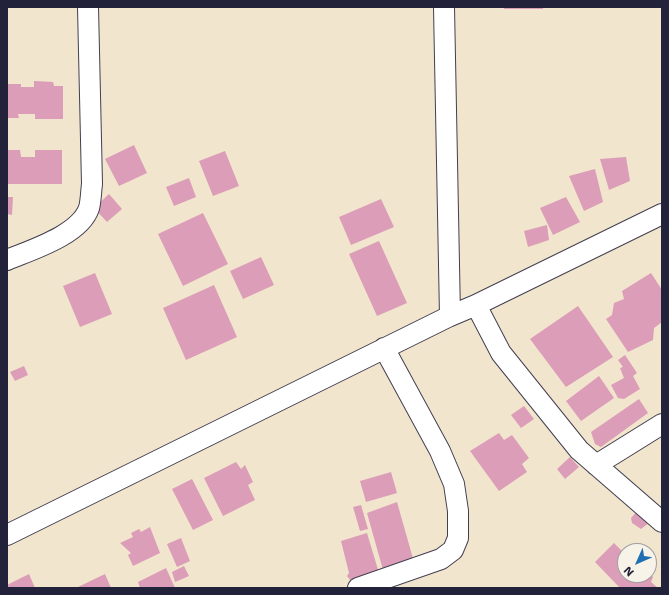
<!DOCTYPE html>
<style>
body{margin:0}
#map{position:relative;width:669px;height:595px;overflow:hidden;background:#f2e5cd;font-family:"Shantell Sans",sans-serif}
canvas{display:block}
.frame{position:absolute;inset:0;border:8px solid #22223b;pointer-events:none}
.north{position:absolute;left:617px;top:543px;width:40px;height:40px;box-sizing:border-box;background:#f7f3e8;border:1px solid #a29fa3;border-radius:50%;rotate:225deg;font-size:11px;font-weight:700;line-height:16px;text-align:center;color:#22223b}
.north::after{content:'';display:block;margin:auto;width:14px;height:18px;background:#1f6fb2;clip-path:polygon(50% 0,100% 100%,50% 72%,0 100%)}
</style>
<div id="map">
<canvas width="669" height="595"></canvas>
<div class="frame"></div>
<div class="north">N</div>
</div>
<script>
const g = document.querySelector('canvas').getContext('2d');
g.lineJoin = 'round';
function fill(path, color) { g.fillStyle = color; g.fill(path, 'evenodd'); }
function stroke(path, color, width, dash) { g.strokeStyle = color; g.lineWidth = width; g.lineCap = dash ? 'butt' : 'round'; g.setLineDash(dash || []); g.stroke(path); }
fill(new Path2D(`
 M 504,7 L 543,7 L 543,9 L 504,9 Z
 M 34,81 L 53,82 L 54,86 L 63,86 L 63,119 L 35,119 L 35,114 L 18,114 L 19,118 L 7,118 L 7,84 L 21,84 L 21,87 L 34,87 Z
 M 134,145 L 147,173 L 119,186 L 105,159 Z
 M 7,150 L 20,150 L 21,157 L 35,157 L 35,150 L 62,150 L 62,184 L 7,184 Z
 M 225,151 L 239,186 L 213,196 L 199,161 Z
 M 626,157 L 630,181 L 609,190 L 600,159 Z
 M 595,169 L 603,202 L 584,211 L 569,176 Z
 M 189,178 L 196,197 L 174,206 L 166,187 Z
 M 109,194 L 122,209 L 107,222 L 94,208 Z
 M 7,197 L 13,197 L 12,215 L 7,214 Z
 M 566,197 L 580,222 L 553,235 L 540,208 Z
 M 381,199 L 394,227 L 351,245 L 339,217 Z
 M 203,213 L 228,264 L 183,286 L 158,234 Z
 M 547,225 L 549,240 L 528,247 L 524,231 Z
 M 379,241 L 407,303 L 377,316 L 349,254 Z
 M 261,257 L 274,285 L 243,299 L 230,271 Z
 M 95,273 L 112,314 L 80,327 L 63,286 Z
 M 651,273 L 662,290 L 662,322 L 654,328 L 653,340 L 628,352 L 606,319 L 612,315 L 614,303 L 624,299 L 622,291 Z
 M 214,285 L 237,337 L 186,360 L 163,308 Z
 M 578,306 L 613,357 L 566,387 L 530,339 Z
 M 625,355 L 637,373 L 633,376 L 640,389 L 624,399 L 618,398 L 611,385 L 624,378 L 620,368 L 623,367 L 618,360 Z
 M 24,366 L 28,375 L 15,381 L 10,372 Z
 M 599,376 L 614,398 L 581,421 L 566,401 Z
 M 639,399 L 648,413 L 601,447 L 595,444 L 591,432 Z
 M 524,406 L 534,419 L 521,428 L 511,415 Z
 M 499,433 L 504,440 L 512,435 L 529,458 L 522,464 L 527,472 L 499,491 L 470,451 Z
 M 570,457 L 579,467 L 565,479 L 557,469 Z
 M 236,462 L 241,469 L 245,465 L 253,482 L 248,485 L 255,500 L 223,516 L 204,478 Z
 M 391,472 L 397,493 L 366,502 L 360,481 Z
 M 192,479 L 213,520 L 193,530 L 172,489 Z
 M 397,502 L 414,562 L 383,570 L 367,513 Z
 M 361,505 L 368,529 L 360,531 L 353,507 Z
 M 638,510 L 650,522 L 641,529 L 632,523 L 631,518 Z
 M 150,527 L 160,553 L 133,566 L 128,555 L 131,553 L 120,543 L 133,537 L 131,533 L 139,529 L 141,532 Z
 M 367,533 L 379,573 L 351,581 L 347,576 L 349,573 L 341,541 Z
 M 181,538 L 190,561 L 177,567 L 167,544 Z
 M 614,543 L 625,554 L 625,575 L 649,575 L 649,573 L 653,577 L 651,582 L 658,588 L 620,588 L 595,562 Z
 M 184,566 L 189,576 L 175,582 L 172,572 Z
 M 166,568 L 175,588 L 140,588 L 138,582 Z
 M 29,574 L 35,588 L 7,588 L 7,585 Z
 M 105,574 L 111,588 L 79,588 L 78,587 Z`), '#db9db7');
const minor = new Path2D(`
 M 444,7 L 450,316
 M 7,260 C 31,250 80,235 89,208 C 91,201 91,191 92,184 L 88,7
 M 476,305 L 501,353 L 579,450 L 662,522
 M 596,465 L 662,424
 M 7,535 L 450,316 L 476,305 L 662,214
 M 358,588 L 441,559 L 453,550 L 458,538 L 458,511 L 454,484 L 440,451 L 384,348`);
stroke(minor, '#413f51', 22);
stroke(minor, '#fff', 20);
</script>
